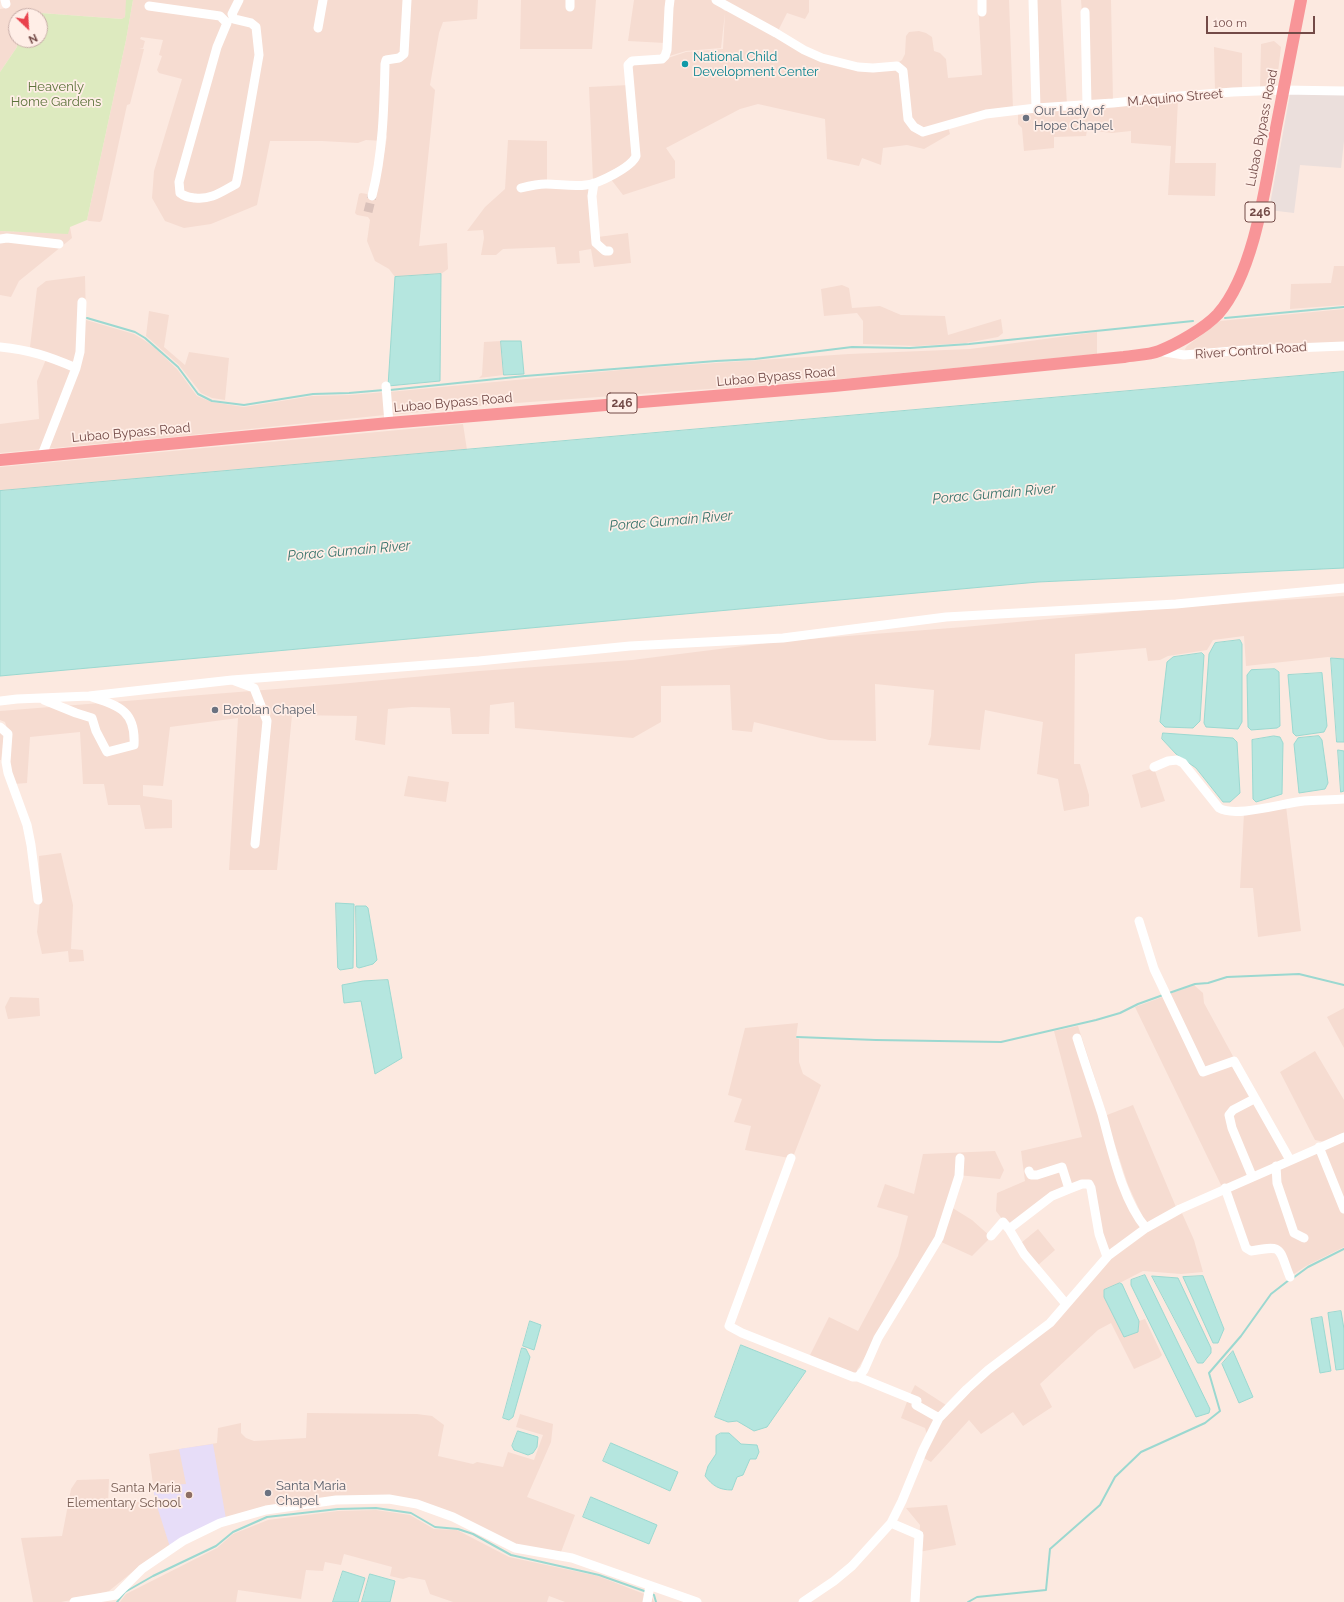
<!DOCTYPE html>
<style>
body{margin:0}
#map{position:relative;width:1344px;height:1602px;overflow:hidden;background:#fce9e0;font-family:Raleway,sans-serif}
canvas{display:block}
.north{position:absolute;left:8px;top:8px;width:40px;height:40px;box-sizing:border-box;background:#ffeee7;border:1px solid #c7aca7;border-radius:50%;rotate:155deg;font-size:11px;font-weight:700;line-height:16px;text-align:center;color:#734a47}
.north::after{content:'';display:block;margin:auto;width:14px;height:18px;background:#e9424d;clip-path:polygon(50% 0,100% 100%,50% 72%,0 100%)}
.scale{position:absolute;left:1206px;top:16px;width:109px;height:18px;box-sizing:border-box;border:2px solid #734a47;border-top:0;padding-left:5px;font-size:12px;line-height:14px;white-space:nowrap;color:#734a47;-webkit-text-stroke:3px #ffeee7;paint-order:stroke}
</style>
<div id="map">
<canvas width="1344" height="1602"></canvas>
<div class="north">N</div>
<div class="scale">100 m</div>
</div>
<script>
const g = document.querySelector('canvas').getContext('2d');
g.lineJoin = 'round';
function fill(path, color) { g.fillStyle = color; g.fill(path, 'evenodd'); }
function stroke(path, color, width, dash) { g.strokeStyle = color; g.lineWidth = width; g.lineCap = dash ? 'butt' : 'round'; g.setLineDash(dash || []); g.stroke(path); }
function drawText(font, color, halo, rows, align = 'center') {
  g.font = font + ' Raleway,sans-serif'; g.lineWidth = 3.5; g.setLineDash([]); g.textBaseline = 'middle'; g.strokeStyle = halo; g.fillStyle = color; for (const [text, x, y, turn = 0] of rows) {
    g.save(); g.translate(x, y); g.rotate((+turn || 0) * Math.PI / 180); g.textAlign = isNaN(turn) ? turn : align; if (halo) g.strokeText(text, 0, 0); g.fillText(text, 0, 0); g.restore();
  }
}
fill(new Path2D(`
 M 6,0 L 126,0 L 127,2 L 125,17 L 123,19 L 27,12 L 23,16 L 16,16 L 16,40 L 18,40 L 17,47 L 0,72 L 0,9 L 7,8 Z
 M 133,0 L 405,0 L 403,54 L 387,57 L 383,141 L 366,140 L 358,143 L 322,141 L 270,141 L 257,205 L 211,224 L 184,228 L 165,221 L 152,198 L 154,171 L 182,79 L 159,73 L 157,70 L 162,56 L 159,55 L 163,40 L 141,37 L 140,39 L 145,41 L 143,48 L 139,48 L 144,49 L 130,104 L 127,105 L 102,220 L 100,222 L 89,221 L 87,220 L 126,40 Z
 M 409,0 L 478,0 L 477,19 L 443,22 L 439,33 L 430,85 L 435,90 L 419,246 L 447,243 L 448,269 L 441,274 L 395,277 L 389,269 L 375,261 L 367,241 L 370,220 L 368,217 L 357,215 L 355,213 L 359,194 L 361,193 L 373,195 L 377,192 L 387,137 L 385,130 L 386,65 L 400,60 Z
 M 521,0 L 596,0 L 592,49 L 520,49 Z
 M 634,0 L 669,0 L 665,43 L 628,41 Z
 M 672,0 L 713,0 L 725,11 L 727,10 L 820,60 L 900,70 L 913,128 L 948,127 L 950,134 L 924,149 L 907,145 L 883,148 L 881,165 L 862,158 L 859,166 L 827,159 L 825,119 L 758,104 L 740,109 L 666,148 L 675,161 L 675,178 L 623,195 L 610,178 L 632,164 L 630,66 L 633,62 L 665,59 L 686,52 L 723,49 L 725,13 L 721,48 L 686,51 L 666,57 Z
 M 720,0 L 809,0 L 809,12 L 805,19 L 787,13 L 778,31 Z
 M 978,0 L 1009,0 L 1013,109 L 923,131 L 910,118 L 905,69 L 896,64 L 902,60 L 905,54 L 906,36 L 909,32 L 919,31 L 926,33 L 932,37 L 934,51 L 940,53 L 946,59 L 948,78 L 982,75 Z
 M 1035,0 L 1061,0 L 1067,105 L 1039,107 Z
 M 1081,0 L 1111,0 L 1113,102 L 1089,104 Z
 M 1274,41 L 1281,47 L 1276,89 L 1260,90 L 1261,44 Z
 M 1214,47 L 1242,53 L 1242,91 L 1215,92 Z
 M 629,85 L 634,155 L 623,165 L 593,181 L 589,87 Z
 M 1178,99 L 1175,163 L 1216,163 L 1215,196 L 1168,195 L 1171,146 L 1131,143 L 1131,131 L 1112,133 L 1087,130 L 1086,136 L 1054,137 L 1054,148 L 1024,151 L 1022,128 L 1018,124 L 1018,112 Z
 M 508,140 L 547,141 L 547,181 L 593,185 L 595,242 L 605,249 L 598,237 L 628,233 L 631,263 L 594,267 L 591,249 L 579,251 L 580,263 L 557,264 L 555,247 L 503,249 L 496,255 L 481,255 L 484,238 L 483,230 L 467,231 L 485,207 L 505,189 Z
 M 70,227 L 72,238 L 19,281 L 11,297 L 0,295 L 0,231 L 26,232 Z
 M 1334,266 L 1344,266 L 1344,305 L 1290,309 L 1291,284 L 1331,283 Z
 M 85,276 L 86,320 L 134,334 L 144,340 L 155,348 L 177,369 L 197,396 L 212,402 L 244,407 L 312,396 L 349,395 L 386,392 L 385,415 L 172,437 L 0,453 L 0,424 L 39,419 L 37,381 L 47,357 L 30,347 L 37,288 L 46,281 Z
 M 842,285 L 849,288 L 852,308 L 880,306 L 901,315 L 945,316 L 948,335 L 1001,319 L 1003,333 L 998,337 L 966,343 L 917,346 L 863,344 L 863,321 L 857,313 L 824,316 L 821,289 Z
 M 1344,309 L 1344,345 L 1186,352 L 1185,349 L 1187,346 L 1220,321 Z
 M 149,311 L 169,315 L 164,347 L 185,365 L 189,352 L 229,358 L 225,400 L 212,398 L 201,393 L 179,365 L 146,336 Z
 M 1097,332 L 1097,354 L 832,380 L 489,405 L 392,415 L 389,392 L 642,368 L 849,354 L 970,349 Z
 M 501,341 L 504,375 L 479,378 L 482,375 L 484,342 Z
 M 463,424 L 467,450 L 0,491 L 0,467 Z
 M 1344,596 L 1344,659 L 1328,657 L 1246,666 L 1244,636 L 1213,640 L 1207,650 L 1168,656 L 1160,660 L 1148,661 L 1146,648 L 1075,654 L 1074,764 L 1080,764 L 1089,795 L 1089,806 L 1064,811 L 1058,779 L 1037,774 L 1043,722 L 985,710 L 980,750 L 928,745 L 931,736 L 934,690 L 875,684 L 876,741 L 829,740 L 754,722 L 752,732 L 732,730 L 730,685 L 661,686 L 661,722 L 633,738 L 515,728 L 514,702 L 490,705 L 489,734 L 452,734 L 450,708 L 412,707 L 388,709 L 385,745 L 355,740 L 357,716 L 292,715 L 277,870 L 229,870 L 238,718 L 170,727 L 163,786 L 143,785 L 143,796 L 172,800 L 172,828 L 145,829 L 140,805 L 108,805 L 104,784 L 83,784 L 80,732 L 30,737 L 27,783 L 14,784 L 10,772 L 9,734 L 5,722 L 0,720 L 0,711 L 339,684 L 479,671 L 632,660 L 783,641 L 964,627 L 1176,607 Z
 M 0,725 L 4,735 L 1,760 L 0,760 Z
 M 1154,768 L 1165,801 L 1141,808 L 1132,775 Z
 M 408,776 L 449,782 L 446,802 L 404,796 Z
 M 1286,806 L 1301,931 L 1258,937 L 1253,888 L 1240,888 L 1244,813 Z
 M 61,853 L 73,905 L 71,949 L 83,950 L 84,961 L 69,962 L 68,951 L 42,954 L 37,932 L 40,901 L 39,856 Z
 M 1194,985 L 1203,993 L 1204,1003 L 1234,1058 L 1205,1070 L 1169,994 Z
 M 1165,996 L 1202,1075 L 1232,1064 L 1286,1158 L 1252,1174 L 1229,1111 L 1250,1174 L 1222,1187 L 1135,1007 Z
 M 10,997 L 39,998 L 40,1016 L 8,1019 L 5,1007 Z
 M 1344,1008 L 1344,1048 L 1327,1017 Z
 M 798,1023 L 796,1038 L 799,1039 L 799,1062 L 803,1074 L 821,1085 L 793,1157 L 789,1158 L 745,1150 L 751,1126 L 734,1122 L 742,1099 L 728,1095 L 745,1028 Z
 M 1078,1026 L 1107,1115 L 1133,1105 L 1176,1207 L 1146,1224 L 1128,1185 L 1114,1142 L 1126,1186 L 1145,1225 L 1107,1252 L 1093,1187 L 1070,1187 L 1063,1165 L 1030,1176 L 1060,1168 L 1068,1189 L 1009,1228 L 996,1211 L 997,1193 L 1025,1181 L 1021,1151 L 1082,1137 L 1054,1031 Z
 M 1315,1051 L 1344,1100 L 1344,1134 L 1325,1142 L 1315,1140 L 1280,1072 Z
 M 1344,1139 L 1344,1206 L 1321,1149 Z
 M 1320,1149 L 1344,1212 L 1344,1247 L 1306,1266 L 1291,1276 L 1281,1251 L 1277,1246 L 1268,1246 L 1253,1249 L 1249,1247 L 1229,1190 L 1276,1169 L 1277,1183 L 1294,1234 L 1305,1240 L 1306,1238 L 1295,1232 L 1279,1183 L 1278,1168 Z
 M 995,1151 L 1004,1170 L 1000,1179 L 957,1175 L 938,1237 L 857,1370 L 857,1373 L 854,1376 L 809,1357 L 829,1317 L 858,1331 L 898,1256 L 908,1216 L 877,1207 L 885,1184 L 914,1194 L 923,1154 Z
 M 951,1207 L 972,1220 L 991,1237 L 972,1256 L 939,1241 Z
 M 1181,1211 L 1194,1240 L 1203,1272 L 1181,1274 L 1143,1271 L 1104,1291 L 1138,1332 L 1139,1321 L 1145,1319 L 1162,1355 L 1159,1358 L 1134,1369 L 1111,1323 L 1098,1330 L 1040,1384 L 1052,1407 L 1023,1426 L 1013,1412 L 981,1434 L 969,1420 L 931,1462 L 922,1457 L 940,1421 L 969,1391 L 1020,1349 L 1109,1258 L 1148,1228 Z
 M 1038,1229 L 1055,1250 L 1036,1267 L 1021,1243 Z
 M 915,1385 L 946,1405 L 938,1417 L 909,1397 Z
 M 908,1399 L 937,1418 L 927,1435 L 925,1428 L 901,1418 Z
 M 307,1413 L 417,1414 L 432,1416 L 444,1425 L 438,1456 L 473,1464 L 477,1462 L 503,1467 L 508,1452 L 534,1460 L 543,1435 L 516,1427 L 520,1414 L 553,1424 L 551,1442 L 527,1497 L 575,1515 L 561,1552 L 516,1545 L 388,1497 L 226,1519 L 136,1569 L 109,1591 L 87,1597 L 61,1602 L 33,1602 L 21,1538 L 62,1536 L 71,1489 L 77,1480 L 109,1479 L 108,1505 L 155,1500 L 149,1454 L 217,1443 L 218,1428 L 241,1423 L 241,1433 L 246,1438 L 254,1441 L 306,1438 Z
 M 947,1505 L 956,1545 L 919,1552 L 920,1525 L 906,1508 Z
 M 376,1510 L 410,1515 L 434,1529 L 457,1530 L 509,1557 L 598,1576 L 652,1597 L 654,1602 L 565,1602 L 549,1596 L 547,1602 L 453,1602 L 430,1594 L 425,1580 L 409,1577 L 403,1579 L 390,1576 L 392,1567 L 344,1554 L 341,1565 L 325,1562 L 323,1571 L 306,1570 L 301,1599 L 238,1590 L 236,1602 L 120,1602 L 126,1594 L 217,1548 L 233,1534 L 268,1520 L 338,1511 Z`), '#f6dcd1');
fill(new Path2D(`
 M 1290,94 L 1344,94 L 1344,141 L 1341,168 L 1300,165 L 1294,213 L 1269,210 Z`), '#ebdfdc');
fill(new Path2D(`
 M 213,1444 L 226,1519 L 170,1547 L 155,1500 L 153,1486 L 186,1484 L 179,1449 Z`), '#e7ddf8');
fill(new Path2D(`
 M 126,0 L 133,0 L 126,40 L 87,220 L 70,227 L 68,234 L 0,231 L 0,72 L 17,47 L 18,40 L 40,40 L 40,16 L 23,16 L 27,12 L 122,19 L 125,17 Z`), '#ddeabf');
const water = new Path2D(`
 M 441,274 L 440,381 L 388,386 L 395,277 Z
 M 501,341 L 521,341 L 524,374 L 504,375 Z
 M 1344,372 L 1344,568 L 1038,582 L 0,676 L 0,491 Z
 M 1240,640 L 1242,644 L 1242,722 L 1238,729 L 1206,727 L 1204,723 L 1209,654 L 1215,643 Z
 M 1202,653 L 1204,655 L 1200,721 L 1193,728 L 1165,727 L 1160,722 L 1167,662 L 1173,657 Z
 M 1331,658 L 1344,659 L 1344,742 L 1337,742 Z
 M 1275,669 L 1279,672 L 1280,726 L 1277,728 L 1251,730 L 1248,727 L 1247,675 L 1251,670 Z
 M 1322,673 L 1327,726 L 1324,732 L 1296,736 L 1293,733 L 1288,675 Z
 M 1163,733 L 1233,738 L 1237,742 L 1240,793 L 1230,802 L 1223,802 L 1196,768 L 1176,754 L 1162,739 Z
 M 1274,736 L 1280,737 L 1283,743 L 1282,794 L 1256,802 L 1253,799 L 1252,740 Z
 M 1319,736 L 1322,740 L 1328,783 L 1325,789 L 1299,793 L 1294,744 L 1298,738 Z
 M 1338,750 L 1344,751 L 1344,791 L 1341,792 Z
 M 336,903 L 354,904 L 353,968 L 340,970 L 338,968 Z
 M 356,906 L 366,906 L 368,908 L 377,960 L 373,964 L 359,968 L 357,967 Z
 M 388,980 L 402,1058 L 375,1074 L 361,1001 L 344,1003 L 342,985 L 363,981 Z
 M 1145,1275 L 1210,1409 L 1209,1413 L 1196,1417 L 1131,1285 L 1131,1280 Z
 M 1152,1276 L 1178,1278 L 1211,1348 L 1211,1353 L 1203,1363 L 1198,1363 Z
 M 1203,1276 L 1224,1329 L 1218,1343 L 1213,1343 L 1183,1277 Z
 M 1120,1283 L 1122,1284 L 1139,1321 L 1138,1332 L 1124,1337 L 1104,1297 L 1104,1290 Z
 M 1341,1311 L 1344,1329 L 1344,1369 L 1336,1370 L 1328,1313 Z
 M 1322,1317 L 1331,1371 L 1320,1373 L 1311,1319 Z
 M 530,1321 L 541,1325 L 534,1350 L 523,1346 Z
 M 741,1345 L 806,1371 L 767,1427 L 754,1431 L 737,1421 L 728,1422 L 715,1417 Z
 M 522,1348 L 526,1349 L 530,1357 L 513,1417 L 509,1420 L 503,1418 Z
 M 1233,1351 L 1253,1397 L 1239,1403 L 1222,1364 Z
 M 518,1431 L 538,1437 L 537,1447 L 533,1453 L 528,1455 L 514,1450 L 512,1446 Z
 M 721,1433 L 729,1433 L 741,1444 L 757,1445 L 759,1452 L 756,1459 L 750,1459 L 743,1475 L 737,1477 L 732,1490 C 719,1490 713,1486 705,1476 L 708,1466 L 716,1454 L 716,1436 Z
 M 611,1443 L 678,1472 L 670,1491 L 603,1461 Z
 M 591,1497 L 657,1525 L 649,1544 L 583,1517 Z
 M 343,1571 L 365,1578 L 358,1602 L 333,1602 Z
 M 370,1574 L 395,1581 L 390,1602 L 362,1602 Z`);
fill(water, '#b5e6df');
stroke(water, '#9bd8d0', 1);
stroke(new Path2D(`
 M 87,318 L 135,332 L 145,338 L 178,367 L 198,394 L 212,401 L 244,405 L 313,394 L 349,393 L 384,390
 M 1225,318 L 1344,307
 M 390,390 L 525,376 L 716,361 L 755,359 L 852,347 L 910,348 L 969,344 L 1193,321
 M 1169,993 L 1195,984 L 1208,983 L 1227,977 L 1299,974 L 1344,985
 M 797,1037 L 876,1040 L 1001,1042 L 1096,1020 L 1120,1013 L 1138,1004 L 1163,995
 M 1293,1278 L 1308,1267 L 1344,1249
 M 651,1594 L 654,1595 L 656,1602
 M 117,1602 L 125,1592 L 153,1576 L 216,1546 L 233,1532 L 267,1517 L 338,1509 L 376,1508 L 411,1513 L 435,1527 L 458,1529 L 473,1534 L 511,1555 L 599,1575 L 647,1592
 M 968,1602 L 977,1597 L 1046,1590 L 1050,1549 L 1100,1505 L 1115,1477 L 1141,1452 L 1205,1423 L 1220,1411 L 1209,1373 L 1241,1336 L 1271,1294 L 1289,1280`), '#9bd8d0', 2);
stroke(new Path2D(`
 M 368,212 L 372,196`), '#dac1ba', 9, [9, 4.5]);
stroke(new Path2D(`
 M 5,0 L 6,4
 M 570,0 L 570,7
 M 716,0 L 776,33 L 804,50 L 822,58 L 858,67 L 873,68 L 897,66 L 903,71 L 908,119 L 914,127 L 923,132 L 986,114 L 1036,108 L 1113,103 L 1180,96 L 1233,92 L 1283,90 L 1344,91
 M 982,0 L 982,12
 M 1033,0 L 1036,108
 M 149,6 L 220,16 L 227,23 L 217,47 L 179,182 L 180,193 C 185,197 188,197 195,198 C 211,200 221,192 236,184 L 238,175 L 259,55 L 256,27 L 251,23 L 234,19 L 232,14 L 239,0
 M 1085,12 L 1087,105
 M 318,28 L 323,0
 M 594,183 L 592,196 L 596,243 L 605,251 L 609,251
 M 521,188 C 529,186 537,184 546,184 C 559,184 573,187 586,185 C 598,184 632,167 636,156 L 628,65 L 632,61 L 662,59 L 665,56 L 667,50 L 669,8 L 670,0
 M 372,196 C 383,153 384,108 385,64 L 386,60 L 399,58 L 404,54 L 407,0
 M 0,239 L 7,238 L 59,244
 M 0,347 C 30,350 48,356 76,368
 M 1158,351 L 1184,355 L 1245,350 L 1344,346
 M 386,386 L 389,423
 M 42,455 L 76,368 L 80,352 L 82,302
 M 235,681 L 254,688 L 267,721 L 255,844
 M 44,700 L 76,713 L 92,718 L 96,731 L 107,752 L 134,745 C 136,711 119,706 92,697
 M 0,701 L 17,699 L 89,696 L 232,680 L 479,661 L 630,646 L 783,638 L 946,617 L 1176,604 L 1344,588
 M 0,727 L 8,734 L 6,762 L 8,773 L 27,825 L 31,845 L 38,900
 M 1154,767 L 1168,761 L 1177,760 L 1183,763 L 1219,808 C 1235,818 1283,803 1304,801 C 1317,800 1331,800 1344,799
 M 1139,921 L 1154,969 L 1203,1072 L 1234,1061 L 1290,1160
 M 1077,1038 C 1085,1064 1094,1089 1102,1114 C 1112,1150 1122,1200 1146,1228
 M 1319,1147 L 1344,1209
 M 791,1158 L 729,1326 L 742,1333 L 853,1377 L 858,1377
 M 1276,1166 L 1277,1183 L 1294,1233 L 1304,1238
 M 1029,1171 L 1031,1175 L 1037,1175 L 1062,1167 L 1069,1189 L 1082,1184 L 1089,1184 L 1091,1188 L 1099,1234 L 1106,1254 L 1108,1256
 M 1252,1176 L 1232,1128 L 1229,1115 L 1233,1110 L 1254,1099
 M 1225,1188 L 1246,1248 L 1251,1251 C 1284,1245 1278,1247 1290,1277
 M 991,1236 L 1003,1222 L 1009,1229
 M 1066,1304 L 1024,1254 L 1009,1229 L 1052,1196 L 1069,1189
 M 939,1418 L 916,1405 L 917,1401 L 858,1377 L 864,1370 L 878,1338 L 939,1238 L 959,1176 L 960,1158
 M 891,1523 L 919,1535 L 915,1602
 M 74,1602 L 116,1595 L 142,1569 L 183,1541 L 220,1523 L 266,1510 L 336,1500 L 389,1499 L 417,1504 L 453,1517 L 515,1548 L 572,1558 L 697,1602
 M 647,1602 L 650,1586
 M 803,1602 L 834,1581 L 852,1566 L 891,1523 L 902,1501 L 923,1450 L 939,1418 L 967,1389 L 988,1370 L 1050,1323 L 1108,1256 L 1146,1228 L 1180,1209 L 1344,1137`), '#fff', 9);
stroke(new Path2D(`
 M 0,460 L 389,423 L 834,386 L 1124,357 C 1135,355 1149,355 1159,351 C 1177,344 1205,328 1218,314 C 1255,272 1266,182 1276,128 C 1284,85 1293,43 1301,0`), '#f89598', 12);
for (const [x, y, r, color] of [
 [685,64,4,"#0f9aa8"],
 [1026,118,4,"#6b7280"],
 [215,710,4,"#6b7280"],
 [268,1493,4,"#6b7280"],
 [189,1495,4,"#8d6e63"]
]) { const dot = new Path2D(); dot.arc(x, y, r, 0, 2 * Math.PI); g.fillStyle = color; g.fill(dot); stroke(dot, '#ffeee7', 1.5); }
for (const [x, y, w] of [
 [1260,212,30],
 [622,403,30]
]) { const box = new Path2D(); box.roundRect(x - w / 2, y - 10, w, 20, 3); g.fillStyle = '#ffeee7'; g.fill(box); stroke(box, '#734a47', 1); }
drawText('bold 12px', '#734a47', null, [
 ["246",1260,212],
 ["246",622,403]
]);
drawText('13px', '#0d838f', '#ffeee7', [
 ["National Child",693,57],
 ["Development Center",693,72]
], 'left');
drawText('13px', '#5d743c', '#ffeee7', [
 ["Heavenly",56,87],
 ["Home Gardens",56,102]
]);
drawText('13px', '#734a47', '#ffeee7', [
 ["M.Aquino Street",1175,98,-5],
 ["Lubao Bypass Road",1262,128,-79],
 ["River Control Road",1251,351,-4],
 ["Lubao Bypass Road",776,377,-5],
 ["Lubao Bypass Road",453,403,-5],
 ["Lubao Bypass Road",131,433,-5]
]);
drawText('13px', '#5b616d', '#ffeee7', [
 ["Our Lady of",1034,111],
 ["Hope Chapel",1034,126],
 ["Botolan Chapel",223,710],
 ["Santa Maria",276,1486],
 ["Chapel",276,1501]
], 'left');
drawText('13px', '#785e54', '#ffeee7', [
 ["Santa Maria",181,1488],
 ["Elementary School",181,1503]
], 'right');
drawText('italic 14px', '#38736b', '#ffeee7', [
 ["Porac Gumain River",994,494,-5],
 ["Porac Gumain River",671,521,-5],
 ["Porac Gumain River",349,551,-5]
]);
</script>
